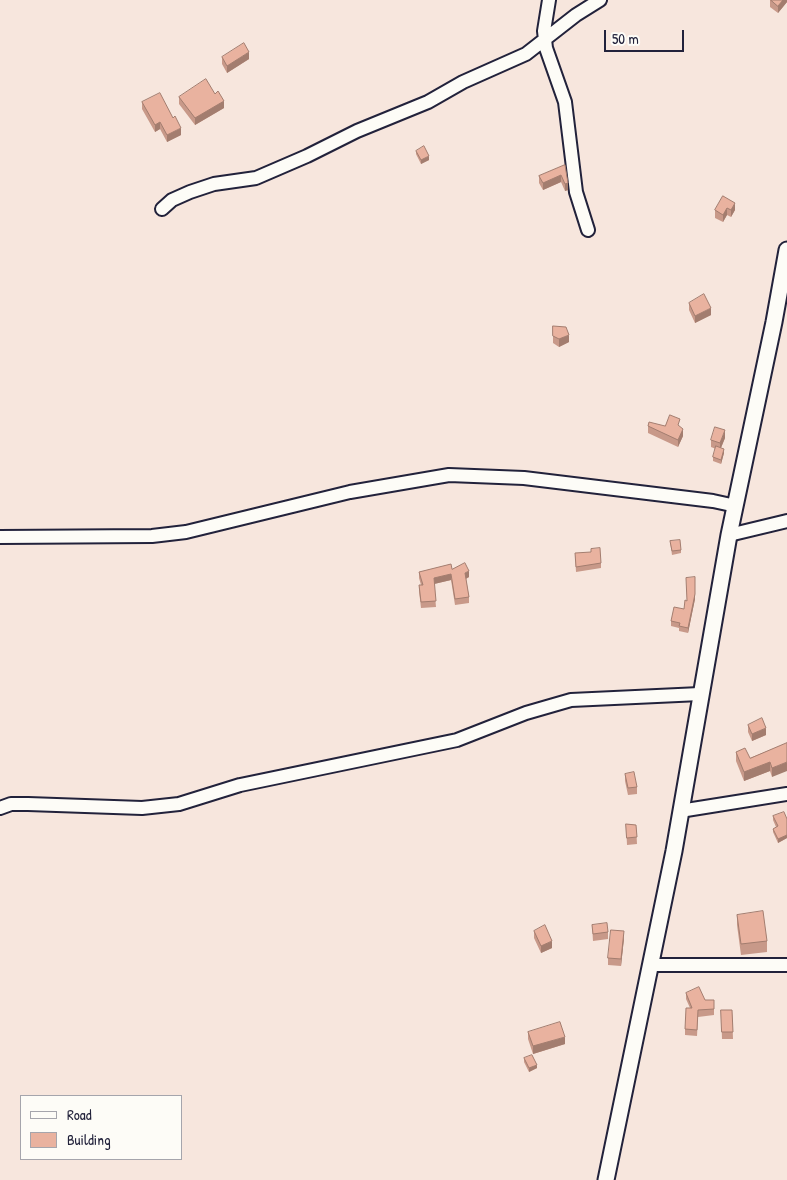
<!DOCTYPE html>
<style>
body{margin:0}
#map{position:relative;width:787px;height:1180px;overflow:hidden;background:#f7e6dd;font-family:"Patrick Hand",sans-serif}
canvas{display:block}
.legend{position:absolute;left:20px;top:1095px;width:162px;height:65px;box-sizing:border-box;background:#fdfcf7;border:1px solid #a5a5ac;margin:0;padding:6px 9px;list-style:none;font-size:15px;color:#22223b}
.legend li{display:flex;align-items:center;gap:10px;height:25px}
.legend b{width:25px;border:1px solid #a5a5ac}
.scale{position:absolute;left:604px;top:30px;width:80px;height:22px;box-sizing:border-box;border:2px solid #22223b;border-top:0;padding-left:6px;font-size:15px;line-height:18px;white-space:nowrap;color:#22223b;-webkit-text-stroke:4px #fdfcf7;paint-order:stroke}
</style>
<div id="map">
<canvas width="787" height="1180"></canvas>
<ul class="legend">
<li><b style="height:6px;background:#fdfcf7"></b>Road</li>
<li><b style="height:14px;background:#e9b29f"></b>Building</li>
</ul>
<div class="scale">50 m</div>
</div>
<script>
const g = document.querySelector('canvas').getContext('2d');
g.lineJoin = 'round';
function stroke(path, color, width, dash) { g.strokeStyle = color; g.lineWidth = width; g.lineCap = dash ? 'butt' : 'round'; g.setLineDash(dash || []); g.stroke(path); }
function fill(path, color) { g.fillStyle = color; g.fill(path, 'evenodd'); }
const minor = new Path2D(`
 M 549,0 L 544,31 L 546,48 L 565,102 L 576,192 L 588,230
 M 162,209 L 172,200 L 190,192 L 214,184 L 256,178 L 307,156 L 357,131 L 428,102 L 463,82 L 526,54 L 576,15 L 600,0
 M 729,535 L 787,521
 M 0,537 L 152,536 L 186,532 L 350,492 L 449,475 L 524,478 L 713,501 L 736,506
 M 0,808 L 11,804 L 28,804 L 142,808 L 179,804 L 240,785 L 457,740 L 526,713 L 571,700 L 700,694
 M 680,811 L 787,794
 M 651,965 L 787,965`);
const major = new Path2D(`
 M 606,1180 L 674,851 L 729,535 L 774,322 L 787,250`);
stroke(minor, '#22223b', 16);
stroke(major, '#22223b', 19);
stroke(minor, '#fdfcf7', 12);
stroke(major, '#fdfcf7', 15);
fill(new Path2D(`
 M 770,0 L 787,0 L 787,2 L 778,13 L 770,7 Z
 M 222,57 L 249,59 L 227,73 L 222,64 Z
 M 215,94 L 224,108 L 195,125 L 179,104 L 179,97 Z
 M 142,102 L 181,135 L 167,142 L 160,129 L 155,132 L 142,109 Z
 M 416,151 L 429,160 L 421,164 L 416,154 Z
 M 565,165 L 568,190 L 565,191 L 561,182 L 543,190 L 539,183 L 539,176 Z
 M 723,196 L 735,210 L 731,217 L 727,215 L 723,222 L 715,218 L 715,210 Z
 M 689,303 L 711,315 L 695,323 L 689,310 Z
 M 553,326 L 569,342 L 559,347 L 553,343 Z
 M 648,426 L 680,427 L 683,436 L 678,447 L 648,433 Z
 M 725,438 L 721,448 L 724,453 L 721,464 L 713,461 L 713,457 L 716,449 L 711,447 L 711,440 Z
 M 670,541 L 681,550 L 681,553 L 672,555 Z
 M 575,553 L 601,563 L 601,568 L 576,572 Z
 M 452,569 L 469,577 L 466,579 L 469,597 L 469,603 L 455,605 L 451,580 L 434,584 L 436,607 L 421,608 L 419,591 L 419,585 L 421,585 L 419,578 L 419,572 Z
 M 695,577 L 695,599 L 688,633 L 679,631 L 679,628 L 671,626 L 671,621 L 684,609 Z
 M 748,725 L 766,735 L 752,741 L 748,732 Z
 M 787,743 L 772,777 L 770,771 L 744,781 L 736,761 L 736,752 L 750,758 Z
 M 625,774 L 637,787 L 637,794 L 628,795 L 625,781 Z
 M 773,816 L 787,819 L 787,838 L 778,843 L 773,832 L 773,829 L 776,827 L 773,820 Z
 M 626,824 L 636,825 L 637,844 L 627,845 Z
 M 737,915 L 767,941 L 767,952 L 741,955 L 737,925 Z
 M 592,925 L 608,932 L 608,939 L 593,941 Z
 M 534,931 L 552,948 L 541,953 L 534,938 Z
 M 624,938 L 621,966 L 608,965 L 608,958 Z
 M 686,993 L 705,1000 L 714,1009 L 714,1015 L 698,1017 L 697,1036 L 685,1035 L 685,1029 L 690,1008 L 686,999 Z
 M 721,1010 L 732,1010 L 733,1039 L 722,1039 Z
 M 528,1032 L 565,1044 L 533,1054 L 528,1039 Z
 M 524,1058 L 537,1068 L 529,1072 L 524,1062 Z`), '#c89989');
fill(new Path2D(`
 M 783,0 L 787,0 L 787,2 L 778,13 L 778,6 Z
 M 249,52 L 249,59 L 227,73 L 227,66 Z
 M 224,101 L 224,108 L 195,125 L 195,118 Z
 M 160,122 L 160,129 L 155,132 L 155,125 Z
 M 181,128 L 181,135 L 167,142 L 167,135 Z
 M 429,156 L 429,160 L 421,164 L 421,160 Z
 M 561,175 L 561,182 L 543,190 L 543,183 Z
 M 568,183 L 568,190 L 565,191 L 565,184 Z
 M 735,203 L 735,210 L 731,217 L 731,210 Z
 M 727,208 L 727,215 L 723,222 L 723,215 Z
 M 711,308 L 711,315 L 695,323 L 695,316 Z
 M 569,335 L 569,342 L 559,347 L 559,339 Z
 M 683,429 L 683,436 L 678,447 L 678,440 Z
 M 725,430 L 725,438 L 720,450 L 720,443 Z
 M 724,449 L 724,453 L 721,464 L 721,460 Z
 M 469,571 L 469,577 L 465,579 L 465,573 Z
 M 451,574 L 451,580 L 434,584 L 434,578 Z
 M 695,594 L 695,599 L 688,633 L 688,628 Z
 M 766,728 L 766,735 L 752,741 L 752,734 Z
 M 770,762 L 770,771 L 744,781 L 744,772 Z
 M 787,762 L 787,771 L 772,777 L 772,768 Z
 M 787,835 L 787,838 L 778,843 L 778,839 Z
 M 624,931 L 624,938 L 621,966 L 621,959 Z
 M 552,941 L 552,948 L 541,953 L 541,946 Z
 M 565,1037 L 565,1044 L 533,1054 L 533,1046 Z
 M 537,1065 L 537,1068 L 529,1072 L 529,1068 Z`), '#a37d6f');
const building = new Path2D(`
 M 771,0 L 783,0 L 778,6 Z
 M 244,43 L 249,52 L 227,66 L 222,57 Z
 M 206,79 L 215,94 L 218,91 L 224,101 L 195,118 L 179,97 Z
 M 160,93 L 173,118 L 175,116 L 181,128 L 167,135 L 160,122 L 155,125 L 142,102 Z
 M 424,146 L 429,156 L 421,160 L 416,151 Z
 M 565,165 L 568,183 L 565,184 L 561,175 L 543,183 L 539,176 Z
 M 723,196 L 735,203 L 731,210 L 727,208 L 723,215 L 715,210 Z
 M 704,294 L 711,308 L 695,316 L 689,303 Z
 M 553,326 L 566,327 L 569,335 L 559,339 L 553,336 Z
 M 670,415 L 680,419 L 678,425 L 683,429 L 678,440 L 648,426 L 649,422 L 665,426 Z
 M 715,427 L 725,430 L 720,443 L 711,440 Z
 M 716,446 L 724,449 L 721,460 L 713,457 Z
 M 680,540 L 681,550 L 672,551 L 670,541 Z
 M 600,548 L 601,563 L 576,567 L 575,553 L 591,552 L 591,549 Z
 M 465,563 L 469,571 L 465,573 L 469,597 L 455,599 L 451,574 L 434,578 L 436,601 L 421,602 L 419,585 L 423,585 L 419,572 L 451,564 L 452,569 Z
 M 695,577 L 695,594 L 688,628 L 679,626 L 680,623 L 671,621 L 674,607 L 684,609 L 685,600 L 687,601 L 686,578 Z
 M 762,718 L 766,728 L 752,734 L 748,725 Z
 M 787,743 L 787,762 L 772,768 L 770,762 L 744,772 L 736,752 L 745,748 L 750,758 Z
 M 634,772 L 637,787 L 628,788 L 625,774 Z
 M 784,812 L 787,819 L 787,835 L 778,839 L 773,829 L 778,826 L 773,816 Z
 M 626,824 L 636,825 L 637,837 L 627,838 Z
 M 763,911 L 767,941 L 741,944 L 737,915 Z
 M 607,923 L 608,932 L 593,934 L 592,925 Z
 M 545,925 L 552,941 L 541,946 L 534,931 Z
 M 611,930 L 624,931 L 621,959 L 608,958 Z
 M 699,987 L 705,1000 L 714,1000 L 714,1009 L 698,1010 L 697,1030 L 685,1029 L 686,1008 L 692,1008 L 686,993 Z
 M 721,1010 L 732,1010 L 733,1032 L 722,1032 Z
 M 560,1022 L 565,1037 L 533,1046 L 528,1032 Z
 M 532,1055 L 537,1065 L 529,1068 L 524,1058 Z`);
fill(building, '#e9b29f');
stroke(building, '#a37d6f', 1);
</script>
